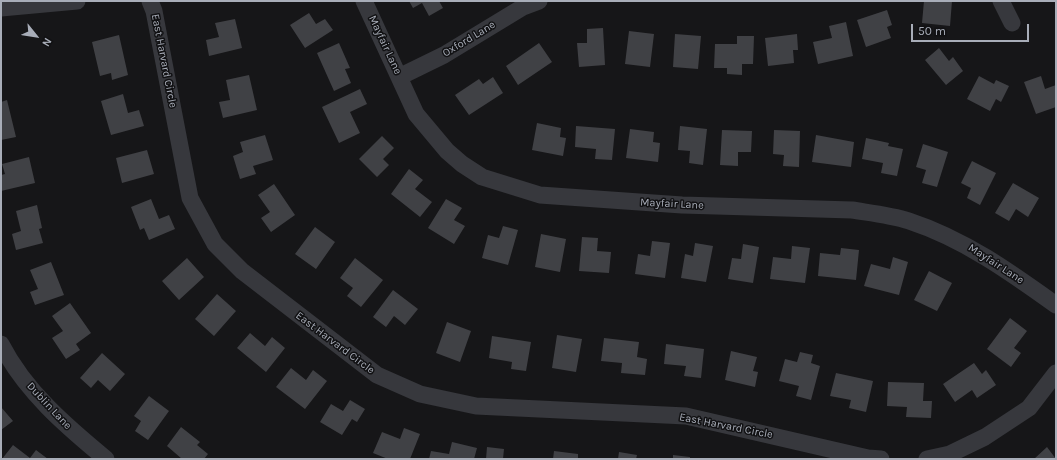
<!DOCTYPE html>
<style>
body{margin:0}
#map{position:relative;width:1057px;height:460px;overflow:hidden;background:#161618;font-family:Karla,sans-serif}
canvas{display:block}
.frame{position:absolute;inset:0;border:2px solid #a8adb8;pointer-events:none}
.north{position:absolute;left:16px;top:16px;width:40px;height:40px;-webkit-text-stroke:3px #111113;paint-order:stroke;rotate:120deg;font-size:11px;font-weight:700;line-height:16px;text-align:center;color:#a8adb8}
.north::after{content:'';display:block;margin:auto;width:14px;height:18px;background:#a8adb8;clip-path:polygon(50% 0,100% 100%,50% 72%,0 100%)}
.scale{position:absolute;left:911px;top:24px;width:118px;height:18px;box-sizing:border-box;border:2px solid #a8adb8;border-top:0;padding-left:5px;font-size:12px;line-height:14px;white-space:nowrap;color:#a8adb8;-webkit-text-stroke:3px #111113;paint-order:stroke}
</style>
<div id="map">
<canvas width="1057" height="460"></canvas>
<div class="frame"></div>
<div class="north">N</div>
<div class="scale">50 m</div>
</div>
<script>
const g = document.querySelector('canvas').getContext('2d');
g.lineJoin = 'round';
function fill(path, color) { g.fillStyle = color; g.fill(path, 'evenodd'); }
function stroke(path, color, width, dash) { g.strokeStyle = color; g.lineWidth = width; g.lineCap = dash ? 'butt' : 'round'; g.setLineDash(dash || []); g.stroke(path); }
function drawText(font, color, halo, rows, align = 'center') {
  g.font = font + ' Karla,sans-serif'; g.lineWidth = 3; g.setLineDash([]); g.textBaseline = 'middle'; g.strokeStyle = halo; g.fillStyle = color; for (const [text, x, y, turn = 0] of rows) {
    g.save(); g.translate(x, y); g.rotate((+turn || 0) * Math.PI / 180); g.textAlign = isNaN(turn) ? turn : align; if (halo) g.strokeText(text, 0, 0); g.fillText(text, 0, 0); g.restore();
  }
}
fill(new Path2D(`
 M 409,1 L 439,1 L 443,8 L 429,16 L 422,3 L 413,8 Z
 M 924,1 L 952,1 L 950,26 L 922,23 Z
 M 887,10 L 892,25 L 887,27 L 891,38 L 866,47 L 857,20 Z
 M 309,13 L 316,24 L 325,19 L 333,30 L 305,48 L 290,25 Z
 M 235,19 L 242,48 L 209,56 L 206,40 L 219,37 L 215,23 Z
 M 846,22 L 853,56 L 818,64 L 813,42 L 832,38 L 829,26 Z
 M 603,28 L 605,65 L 579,67 L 577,43 L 587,43 L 587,29 Z
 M 629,31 L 654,34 L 650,67 L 625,64 Z
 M 675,34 L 701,36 L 698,69 L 673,67 Z
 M 797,34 L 798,50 L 793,50 L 794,63 L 768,66 L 765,38 Z
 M 119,35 L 128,75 L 112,80 L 111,73 L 100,76 L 92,42 Z
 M 737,36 L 754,36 L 753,64 L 742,64 L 742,75 L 727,74 L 727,68 L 714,68 L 715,44 L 737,44 Z
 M 339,43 L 350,68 L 345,69 L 351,83 L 334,91 L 317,53 Z
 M 539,43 L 552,62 L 518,85 L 506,66 Z
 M 939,48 L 949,61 L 953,57 L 963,71 L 946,85 L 925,60 Z
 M 249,75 L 257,110 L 223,118 L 219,102 L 230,100 L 226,80 Z
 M 979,76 L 994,84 L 996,80 L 1009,86 L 1001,102 L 996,99 L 990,111 L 967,99 Z
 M 1041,76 L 1045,89 L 1056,85 L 1056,107 L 1036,114 L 1024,82 Z
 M 493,77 L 503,93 L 469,115 L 455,95 L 479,79 L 483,84 Z
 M 360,89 L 367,104 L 350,112 L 360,133 L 339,143 L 322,107 Z
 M 123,94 L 128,113 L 139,110 L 144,126 L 111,135 L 101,101 Z
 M 7,100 L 16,137 L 1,140 L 1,102 Z
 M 537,123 L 561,128 L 560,137 L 566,138 L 563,156 L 532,150 Z
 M 576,126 L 615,129 L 612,160 L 595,159 L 596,149 L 575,147 Z
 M 680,126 L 707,129 L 703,165 L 689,163 L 690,151 L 678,150 Z
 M 630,129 L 654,132 L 653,142 L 660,143 L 658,162 L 626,158 Z
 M 722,130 L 752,131 L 751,152 L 738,152 L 738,166 L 720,165 Z
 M 774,130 L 800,131 L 799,167 L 783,166 L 784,155 L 773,154 Z
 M 265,135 L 273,160 L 253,166 L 256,174 L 240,179 L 233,156 L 243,152 L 240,142 Z
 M 816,135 L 854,142 L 851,167 L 812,162 Z
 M 382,136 L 394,148 L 383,159 L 389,165 L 377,177 L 359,159 Z
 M 866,138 L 889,143 L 888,146 L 903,149 L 897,176 L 881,173 L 883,163 L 862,159 Z
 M 923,144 L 948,152 L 937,187 L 922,183 L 926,170 L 916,167 Z
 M 147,150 L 154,174 L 122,183 L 116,158 Z
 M 29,157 L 35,183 L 1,191 L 1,175 L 5,174 L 2,164 Z
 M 972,161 L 996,173 L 980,205 L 967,198 L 971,188 L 961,183 Z
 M 409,169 L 423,180 L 415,189 L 432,202 L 420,217 L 391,194 Z
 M 1013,183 L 1039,198 L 1028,217 L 1016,209 L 1009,221 L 995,213 Z
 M 274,184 L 295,215 L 271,232 L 261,218 L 270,212 L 258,195 Z
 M 151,199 L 159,219 L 169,215 L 175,229 L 149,240 L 144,228 L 140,230 L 131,207 Z
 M 446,199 L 462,208 L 454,220 L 465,226 L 454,244 L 428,228 Z
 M 37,205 L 42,228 L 39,229 L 43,243 L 16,250 L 12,234 L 21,231 L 16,211 Z
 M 503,226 L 518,230 L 508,265 L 482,258 L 488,235 L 499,238 Z
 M 315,227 L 335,242 L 316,269 L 295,254 Z
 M 541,234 L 566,239 L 560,272 L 535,267 Z
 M 582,237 L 598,238 L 597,251 L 611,252 L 609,273 L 579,271 Z
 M 652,241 L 670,243 L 665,278 L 635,274 L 638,254 L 650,256 Z
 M 695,243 L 713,246 L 706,282 L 681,278 L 685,254 L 693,256 Z
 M 743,244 L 759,247 L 753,283 L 728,279 L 732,258 L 741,259 Z
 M 792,246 L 810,248 L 805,283 L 770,279 L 773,257 L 791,259 Z
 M 841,248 L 859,250 L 856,280 L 818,276 L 820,253 L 840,255 Z
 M 893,257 L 908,262 L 899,295 L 864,286 L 871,264 L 890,269 Z
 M 187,258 L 204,277 L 179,300 L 162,281 Z
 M 355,258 L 383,280 L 361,307 L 347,296 L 353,288 L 340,278 Z
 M 51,262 L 64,295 L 35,305 L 30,292 L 38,289 L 30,270 Z
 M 929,271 L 952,283 L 937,311 L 914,300 Z
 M 393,290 L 418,309 L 405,325 L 394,316 L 386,327 L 373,317 Z
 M 217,294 L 236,311 L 214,336 L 195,319 Z
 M 70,303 L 91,333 L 76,344 L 80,350 L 66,359 L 52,338 L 63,331 L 52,316 Z
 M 1010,318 L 1027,331 L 1014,348 L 1021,353 L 1011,367 L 987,349 Z
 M 447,322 L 471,331 L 460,362 L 436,353 Z
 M 250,333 L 265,346 L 272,337 L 285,348 L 266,372 L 237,348 Z
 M 557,335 L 582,339 L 576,372 L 552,368 Z
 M 492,336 L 531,342 L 526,371 L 511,369 L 512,362 L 489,358 Z
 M 604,338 L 639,342 L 637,357 L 647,359 L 645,375 L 621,373 L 622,363 L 601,361 Z
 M 666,344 L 704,349 L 701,378 L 684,376 L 686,366 L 664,364 Z
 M 731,351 L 757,357 L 753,371 L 758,372 L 755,387 L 725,380 Z
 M 800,352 L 813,355 L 811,363 L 820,366 L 811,400 L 796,396 L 799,386 L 779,381 L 785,359 L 797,362 Z
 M 102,353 L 125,374 L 110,391 L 98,380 L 91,388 L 80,378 Z
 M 974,363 L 982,374 L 986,370 L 996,385 L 977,398 L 972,390 L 955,402 L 943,384 Z
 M 291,368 L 306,380 L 313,370 L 327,381 L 305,409 L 276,387 Z
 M 836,373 L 873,381 L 866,412 L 849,408 L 851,400 L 830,396 Z
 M 888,382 L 924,383 L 923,401 L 932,401 L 931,418 L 906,417 L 907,407 L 887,406 Z
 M 149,396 L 169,411 L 148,440 L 135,431 L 141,421 L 134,416 Z
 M 350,400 L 365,409 L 357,422 L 352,419 L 342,435 L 320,422 L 331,404 L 343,411 Z
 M 1,407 L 13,421 L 1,430 Z
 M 181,427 L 200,442 L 197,445 L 208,454 L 204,459 L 182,459 L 167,446 Z
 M 404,428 L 420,434 L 410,459 L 388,459 L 373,453 L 382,432 L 400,439 Z
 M 452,442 L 477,448 L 474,459 L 429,459 L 431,451 L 449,454 Z
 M 13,445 L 30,458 L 36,450 L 48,459 L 2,459 Z
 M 487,447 L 504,449 L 503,459 L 486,459 Z
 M 1047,447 L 1056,459 L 1034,459 Z
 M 554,451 L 578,454 L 578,459 L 553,459 Z
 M 619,452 L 637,455 L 636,459 L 618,459 Z
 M 673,455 L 690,457 L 690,459 L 673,459 Z`), '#404145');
stroke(new Path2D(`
 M 150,1 L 154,11 L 190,198 L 215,244 L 242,271 L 377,375 L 420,394 L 476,406 L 686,416 L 868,458 L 881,459
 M 364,1 L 416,114 L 447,151 L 462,164 L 482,177 L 540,195 L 682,205 L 852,210 C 871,213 891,215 909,221 C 964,239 1010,272 1056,305
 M 1001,1 L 1012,23
 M 1,8 L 77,1
 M 399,77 L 444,55 L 523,7 L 539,1
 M 1,344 C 25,391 66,426 106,459
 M 927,459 L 950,454 L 985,437 L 1029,408 L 1056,373`), '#37383d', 17);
drawText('11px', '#a8adb8', '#111113', [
 ["Oxford Lane",469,39,-31],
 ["Mayfair Lane",385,45,65],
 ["East Harvard Circle",164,61,79],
 ["Mayfair Lane",672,204,3],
 ["Mayfair Lane",996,264,33],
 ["East Harvard Circle",335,343,37],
 ["Dublin Lane",49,406,47],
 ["East Harvard Circle",726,426,11]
]);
</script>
